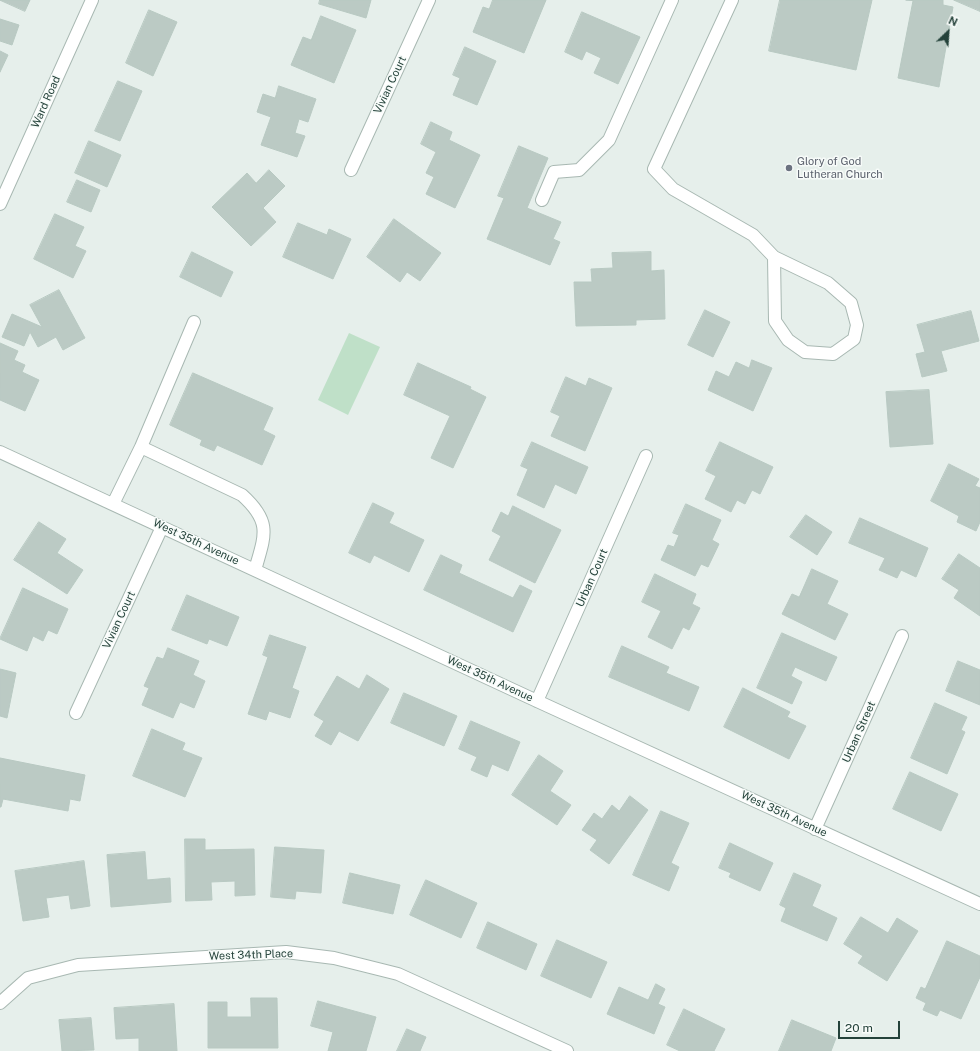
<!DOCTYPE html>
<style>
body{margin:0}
#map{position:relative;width:980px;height:1051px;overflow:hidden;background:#e6efeb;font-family:"Public Sans",sans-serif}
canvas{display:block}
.north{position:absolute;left:928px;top:12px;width:40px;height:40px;-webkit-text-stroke:3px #f7fbf9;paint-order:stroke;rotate:25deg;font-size:11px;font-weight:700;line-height:16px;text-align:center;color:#24423a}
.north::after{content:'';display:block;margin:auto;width:14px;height:18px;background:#24423a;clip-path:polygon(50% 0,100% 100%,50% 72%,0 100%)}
.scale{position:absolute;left:838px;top:1021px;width:62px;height:18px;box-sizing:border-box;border:2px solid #24423a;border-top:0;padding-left:5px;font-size:12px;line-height:14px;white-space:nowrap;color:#24423a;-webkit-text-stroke:3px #f7fbf9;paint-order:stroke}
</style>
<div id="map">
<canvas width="980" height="1051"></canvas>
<div class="north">N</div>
<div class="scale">20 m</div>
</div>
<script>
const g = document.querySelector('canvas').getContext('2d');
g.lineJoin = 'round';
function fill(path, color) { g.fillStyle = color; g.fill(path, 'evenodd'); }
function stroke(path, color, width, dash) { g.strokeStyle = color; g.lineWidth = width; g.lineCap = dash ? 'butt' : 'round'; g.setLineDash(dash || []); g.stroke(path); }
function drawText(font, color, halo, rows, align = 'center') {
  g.font = font + ' "Public Sans",sans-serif'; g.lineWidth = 3; g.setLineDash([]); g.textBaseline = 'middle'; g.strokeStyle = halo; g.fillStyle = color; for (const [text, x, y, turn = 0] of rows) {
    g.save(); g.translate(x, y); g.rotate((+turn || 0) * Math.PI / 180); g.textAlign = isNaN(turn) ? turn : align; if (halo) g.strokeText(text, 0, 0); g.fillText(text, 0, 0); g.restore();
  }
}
fill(new Path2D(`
 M 349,333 L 380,347 L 348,415 L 318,400 Z`), '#bfe0c8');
const building = new Path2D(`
 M 0,0 L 30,0 L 25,11 Z
 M 320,0 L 371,0 L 366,18 L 319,4 Z
 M 493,0 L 546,0 L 524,53 L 473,32 L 483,7 L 489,9 Z
 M 780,0 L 872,0 L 856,70 L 769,51 Z
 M 906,0 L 943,0 L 943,5 L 953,7 L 939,87 L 898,78 L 913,1 Z
 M 954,0 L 980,0 L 980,11 Z
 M 149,10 L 177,22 L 153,76 L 126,63 Z
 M 582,12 L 640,37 L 618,84 L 594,73 L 601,58 L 586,51 L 582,60 L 565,52 Z
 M 321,16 L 356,30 L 334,83 L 291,65 L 303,37 L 311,40 Z
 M 0,19 L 19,25 L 12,45 L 0,41 Z
 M 465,47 L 496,61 L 477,105 L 453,95 L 460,78 L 453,75 Z
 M 0,51 L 8,55 L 0,72 Z
 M 118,81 L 142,91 L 120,141 L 95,131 Z
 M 279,86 L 316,99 L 308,122 L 299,119 L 295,133 L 305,136 L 297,157 L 261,145 L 271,117 L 257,112 L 263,94 L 275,98 Z
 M 431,122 L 452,132 L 449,140 L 480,155 L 455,208 L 426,194 L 434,177 L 426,173 L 436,152 L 421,144 Z
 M 89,141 L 121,155 L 107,187 L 75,173 Z
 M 519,146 L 548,158 L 527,208 L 561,222 L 553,239 L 560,242 L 550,265 L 487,239 L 504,198 L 498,196 Z
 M 269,170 L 285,186 L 263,208 L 276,222 L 251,246 L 212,207 L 247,173 L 256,183 Z
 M 77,180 L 100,190 L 91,212 L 67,202 Z
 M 55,214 L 84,227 L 75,246 L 86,251 L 73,278 L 34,259 Z
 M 394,219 L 441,253 L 420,281 L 407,272 L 400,282 L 367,257 Z
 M 298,223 L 327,235 L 329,229 L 351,239 L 333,279 L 283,257 Z
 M 192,252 L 233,272 L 221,297 L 180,277 Z
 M 651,252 L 651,271 L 664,270 L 665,319 L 636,320 L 636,325 L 576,326 L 574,282 L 592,282 L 591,269 L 613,268 L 612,253 Z
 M 59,290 L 85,338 L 63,350 L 56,337 L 38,347 L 30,332 L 24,346 L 2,337 L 12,314 L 42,327 L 30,305 Z
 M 705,310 L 730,322 L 713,357 L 688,345 Z
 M 971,311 L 979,341 L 941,351 L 947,371 L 922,377 L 916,354 L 925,352 L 917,325 Z
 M 0,343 L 18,351 L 14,360 L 25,365 L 22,372 L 39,380 L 25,411 L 0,400 Z
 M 752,360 L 772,368 L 753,411 L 708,390 L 716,371 L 729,377 L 736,362 L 749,368 Z
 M 418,363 L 471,387 L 470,389 L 486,397 L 453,468 L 431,458 L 450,416 L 404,395 Z
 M 193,373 L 273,408 L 263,430 L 275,436 L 262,465 L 217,445 L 214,451 L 200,445 L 202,440 L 170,425 Z
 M 566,377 L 586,386 L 589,378 L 612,388 L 585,451 L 551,436 L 560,416 L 551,412 Z
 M 929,390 L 933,444 L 890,447 L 886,392 Z
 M 532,442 L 588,467 L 576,494 L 555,484 L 544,508 L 517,495 L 528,469 L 521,466 Z
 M 720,442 L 773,467 L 760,494 L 752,490 L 745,504 L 737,500 L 731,512 L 705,499 L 716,476 L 706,471 Z
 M 949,464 L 979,479 L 975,486 L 980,488 L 980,522 L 976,531 L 957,522 L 959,516 L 931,501 Z
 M 373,503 L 394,513 L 389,523 L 424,540 L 409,572 L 374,555 L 370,563 L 349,553 Z
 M 686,504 L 721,520 L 712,540 L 719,544 L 708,567 L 701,564 L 695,576 L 661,560 L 668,545 L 674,547 L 679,535 L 673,533 Z
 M 513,506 L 561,530 L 535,583 L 489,560 L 501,536 L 492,531 L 501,512 L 508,516 Z
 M 806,515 L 832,532 L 817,555 L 790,537 Z
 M 860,518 L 928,548 L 916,577 L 901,570 L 897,578 L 879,570 L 885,558 L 849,543 Z
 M 39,522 L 66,539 L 57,553 L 83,570 L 67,594 L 14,560 Z
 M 959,554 L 980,568 L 980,616 L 954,598 L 959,590 L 942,579 Z
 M 441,555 L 462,565 L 459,573 L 513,598 L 520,585 L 532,591 L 513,632 L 424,590 Z
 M 812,569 L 838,581 L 827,604 L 848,614 L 835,640 L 782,614 L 792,594 L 799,597 Z
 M 655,574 L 696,594 L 692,604 L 700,608 L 689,630 L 683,627 L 672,649 L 648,637 L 661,611 L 642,602 Z
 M 23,588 L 68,609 L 57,634 L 48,630 L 43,641 L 33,636 L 27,651 L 0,639 Z
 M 187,595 L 239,617 L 227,646 L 209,639 L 207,644 L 172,630 Z
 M 782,633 L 837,657 L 826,681 L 795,667 L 791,676 L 802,682 L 792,704 L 757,688 Z
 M 270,635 L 306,647 L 292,688 L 299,691 L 290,718 L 269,711 L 266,720 L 248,714 L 268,657 L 263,655 Z
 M 622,646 L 669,667 L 666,673 L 699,687 L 689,711 L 609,677 Z
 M 168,648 L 199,661 L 193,675 L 205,681 L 194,708 L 180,702 L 173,718 L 142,705 L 149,688 L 144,686 L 157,657 L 163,659 Z
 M 958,661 L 980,670 L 980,705 L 946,691 Z
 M 0,669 L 16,673 L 7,718 L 0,716 Z
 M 367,675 L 389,689 L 358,741 L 339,731 L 331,745 L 315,736 L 324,721 L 314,715 L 337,676 L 359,689 Z
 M 743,688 L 790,712 L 787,717 L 806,726 L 789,759 L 724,727 Z
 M 404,693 L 457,716 L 444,746 L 391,723 Z
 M 935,703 L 967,717 L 961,730 L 965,732 L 947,774 L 911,758 Z
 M 471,721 L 520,742 L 508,771 L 492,764 L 487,777 L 471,770 L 477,757 L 459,749 Z
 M 152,729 L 185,743 L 182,750 L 202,758 L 185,797 L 133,776 Z
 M 539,755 L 563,771 L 550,791 L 571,805 L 557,825 L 512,795 Z
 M 0,758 L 85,775 L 80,801 L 70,799 L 68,811 L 3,799 L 1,807 L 0,807 Z
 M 910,772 L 958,794 L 941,831 L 893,809 Z
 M 630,796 L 648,810 L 609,864 L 590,850 L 597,840 L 582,830 L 594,813 L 602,819 L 612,805 L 619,811 Z
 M 661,811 L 689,823 L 671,863 L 679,867 L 669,891 L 633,875 Z
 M 185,839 L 205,839 L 205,850 L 254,849 L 255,895 L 235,896 L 235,881 L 211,882 L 212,900 L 186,901 Z
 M 730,843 L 773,863 L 760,891 L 729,877 L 731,873 L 719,868 Z
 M 275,847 L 324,850 L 321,893 L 296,891 L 295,899 L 271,897 Z
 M 145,852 L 147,880 L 170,878 L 171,902 L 111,907 L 107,855 Z
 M 84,861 L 90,906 L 71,909 L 69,895 L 46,898 L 49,917 L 23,921 L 15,871 Z
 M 350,873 L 400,885 L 393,914 L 343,903 Z
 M 794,873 L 821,885 L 812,906 L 837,918 L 827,941 L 781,921 L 786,908 L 780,905 Z
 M 426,880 L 477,903 L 461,938 L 410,915 Z
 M 861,917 L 888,933 L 897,918 L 918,931 L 887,981 L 858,963 L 863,956 L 844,944 Z
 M 488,922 L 537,944 L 526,970 L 477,948 Z
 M 557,940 L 607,962 L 591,998 L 541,976 Z
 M 947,941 L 980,956 L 980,977 L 961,1019 L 940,1010 L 937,1016 L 923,1010 L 926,1003 L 916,998 L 921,987 L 925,989 Z
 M 656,984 L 665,989 L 658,1004 L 665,1007 L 654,1034 L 607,1014 L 619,987 L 648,1000 Z
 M 251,998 L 277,998 L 278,1048 L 208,1048 L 208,1002 L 227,1002 L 227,1017 L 251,1017 Z
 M 318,1001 L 376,1017 L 366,1051 L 328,1051 L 333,1032 L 311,1026 Z
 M 174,1004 L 177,1051 L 139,1051 L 139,1038 L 116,1039 L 114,1008 Z
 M 684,1009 L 725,1029 L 714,1051 L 680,1051 L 667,1045 Z
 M 91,1018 L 94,1050 L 62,1051 L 59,1020 Z
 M 792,1020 L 836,1038 L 831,1051 L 779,1051 Z
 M 407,1029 L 426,1037 L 420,1051 L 397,1051 Z`);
fill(building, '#bbcac4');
stroke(building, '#b8c9c2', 1);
const minor = new Path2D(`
 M 732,0 L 654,169 L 673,189 L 753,235 L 774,257 L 828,283 L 851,303 L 857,325 L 854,339 L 833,354 L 805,352 L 788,340 L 775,321 L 774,257
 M 351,170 L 429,0
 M 542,200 L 554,172 L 579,170 L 609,140 L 672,0
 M 0,204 L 92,0
 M 141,447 L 194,322
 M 0,452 L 537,701 L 980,904
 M 113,504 L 141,447 L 242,495 C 272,522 265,535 255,570
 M 537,701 L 646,456
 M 76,713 L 162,527
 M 815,829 L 902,636
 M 0,1003 L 28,978 L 78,965 L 286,952 L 334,958 L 398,974 L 567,1051`);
stroke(minor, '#a8b8b2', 14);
stroke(minor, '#fff', 12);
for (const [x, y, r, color] of [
 [789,168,4,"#6b7280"]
]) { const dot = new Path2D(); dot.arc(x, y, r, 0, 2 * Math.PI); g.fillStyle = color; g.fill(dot); stroke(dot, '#f7fbf9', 1.5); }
drawText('11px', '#24423a', '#f7fbf9', [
 ["Vivian Court",390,85,-65],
 ["Ward Road",46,102,-66],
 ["West 35th Avenue",196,542,25],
 ["Urban Court",592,578,-66],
 ["Vivian Court",119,620,-65],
 ["West 35th Avenue",490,679,25],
 ["Urban Street",859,732,-66],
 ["West 35th Avenue",784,814,25],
 ["West 34th Place",251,955,-2]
]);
drawText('11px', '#5b616d', '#f7fbf9', [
 ["Glory of God",797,162],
 ["Lutheran Church",797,175]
], 'left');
</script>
